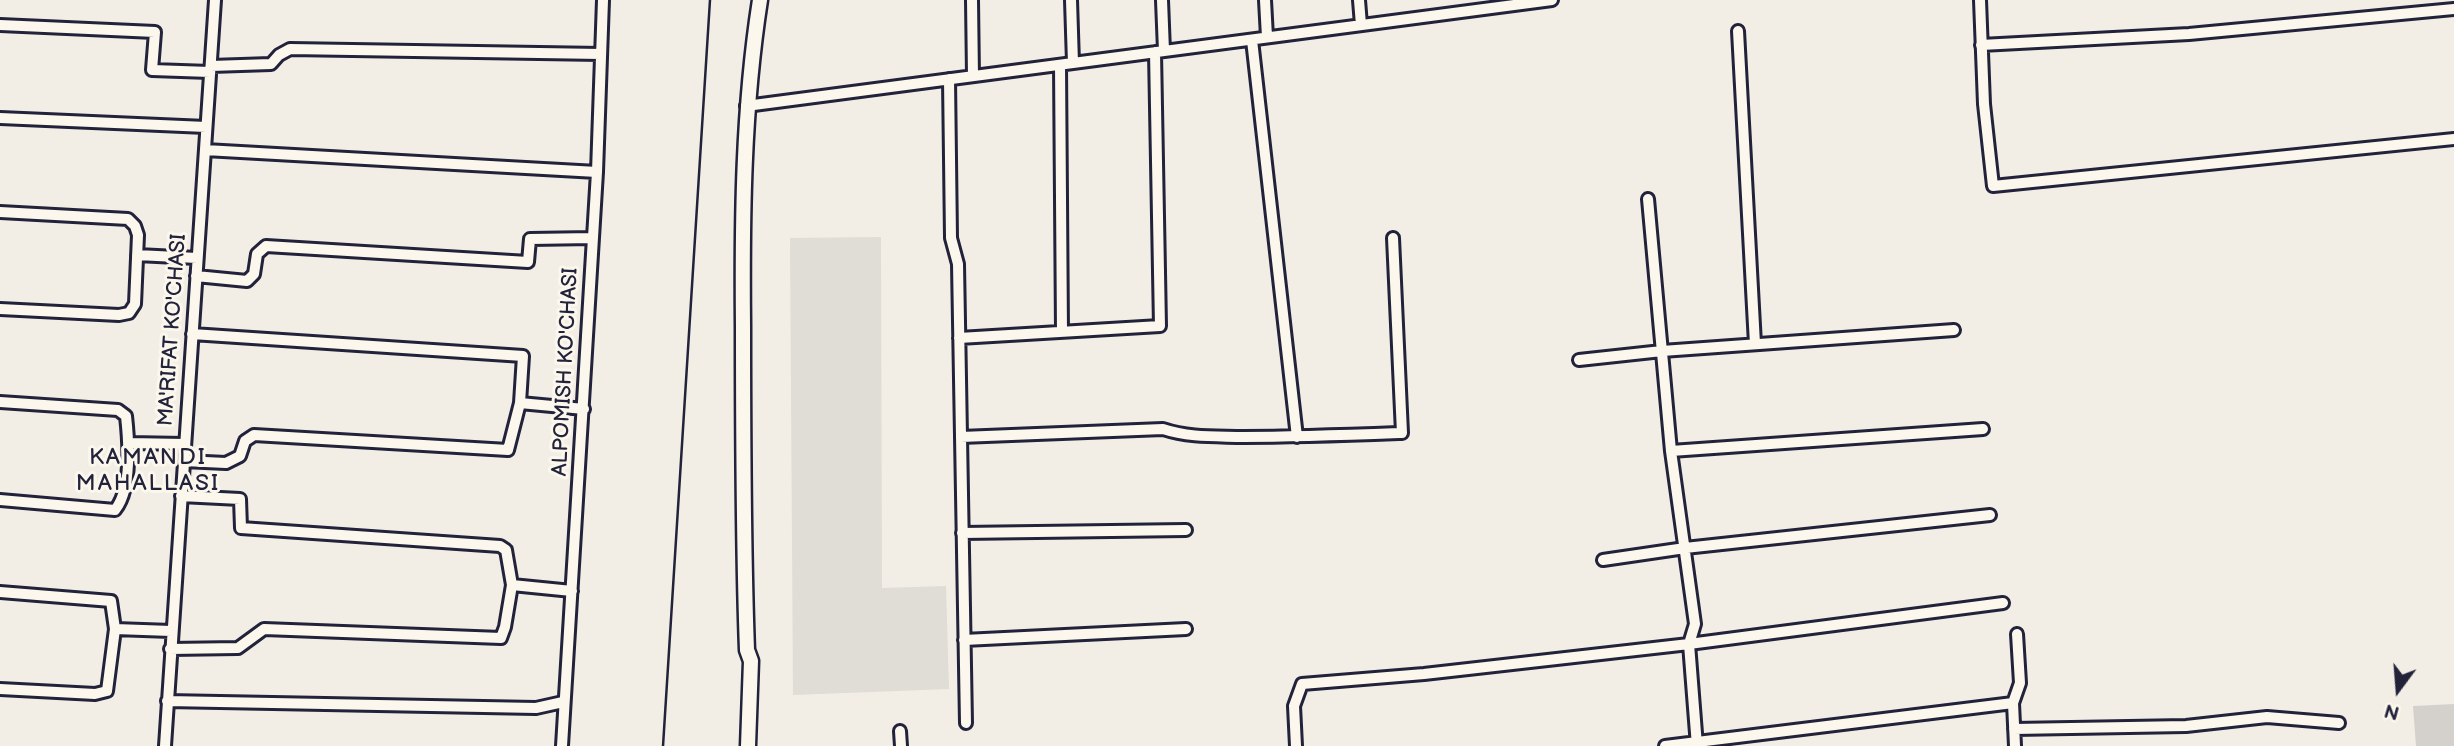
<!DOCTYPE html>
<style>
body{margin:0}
#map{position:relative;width:2454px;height:746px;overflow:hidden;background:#f2eee5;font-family:"Balsamiq Sans",sans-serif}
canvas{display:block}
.north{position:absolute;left:2363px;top:655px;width:70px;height:70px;-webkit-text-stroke:5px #fbf7ec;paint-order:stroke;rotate:196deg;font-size:19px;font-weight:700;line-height:28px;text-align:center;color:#22223b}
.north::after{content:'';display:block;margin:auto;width:24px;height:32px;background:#22223b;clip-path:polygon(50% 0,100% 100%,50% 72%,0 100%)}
</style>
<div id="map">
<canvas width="2454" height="746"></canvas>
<div class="north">N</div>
</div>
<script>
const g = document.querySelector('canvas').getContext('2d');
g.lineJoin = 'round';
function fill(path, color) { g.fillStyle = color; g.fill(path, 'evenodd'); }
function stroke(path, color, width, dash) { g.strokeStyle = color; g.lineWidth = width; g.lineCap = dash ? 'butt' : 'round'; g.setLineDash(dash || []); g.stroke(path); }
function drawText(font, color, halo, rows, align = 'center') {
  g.font = font + ' "Balsamiq Sans",sans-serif'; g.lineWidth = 6; g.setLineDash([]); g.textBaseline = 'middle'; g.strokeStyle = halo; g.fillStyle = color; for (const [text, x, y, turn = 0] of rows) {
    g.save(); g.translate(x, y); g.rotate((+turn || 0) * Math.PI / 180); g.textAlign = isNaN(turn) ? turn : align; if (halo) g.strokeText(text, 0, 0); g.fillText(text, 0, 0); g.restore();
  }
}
fill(new Path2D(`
 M 881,237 L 882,588 L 946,586 L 949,689 L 793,695 L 790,238 Z`), '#e0dcd6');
fill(new Path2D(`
 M 2454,704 L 2454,746 L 2416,746 L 2413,706 Z`), '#d4d1cc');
const minor = new Path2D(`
 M 972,0 L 973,76
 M 1071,0 L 1073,63
 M 1162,0 L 1164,51
 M 1265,0 L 1267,37
 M 1359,0 L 1361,25
 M 1980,0 L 1984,104 L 1993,186 L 2454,139
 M 0,25 L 155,32 L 152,70 L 210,72
 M 1738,31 L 1755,344
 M 1252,40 L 1297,437
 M 1981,45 L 2189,34 L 2454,9
 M 1060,65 L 1062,332
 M 211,66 L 271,64 L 279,55 L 290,49 L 601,54
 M 949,79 L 951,238 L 958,264 L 966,723
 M 746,106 L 1552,0
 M 0,118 L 206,127
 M 205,150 L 597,172
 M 1648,199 L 1671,451 L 1695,624 L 1689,644 L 1697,746
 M 0,212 L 128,219 L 135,226 L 138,235 L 135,304 L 129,313 L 119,315 L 0,309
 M 137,255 L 197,258
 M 196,276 L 247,281 L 254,274 L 257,254 L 266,246 L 528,262 L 530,239 L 593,238
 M 192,334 L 523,356 L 520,403
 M 959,338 L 1160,326 L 1155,52
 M 1579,360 L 1662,351 L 1954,330
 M 0,402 L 118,410 L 126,416 C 129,443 132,489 115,510 L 0,500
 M 961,437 L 1163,429 C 1190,438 1217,436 1244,437 C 1297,437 1349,435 1402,433 L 1393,238
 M 129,443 L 184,444
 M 1671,451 L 1983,429
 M 184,461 L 226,463 L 240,456 L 245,441 L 254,435 L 508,450 L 520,403 L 584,409
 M 962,533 L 1186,530
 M 1603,560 L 1685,548 L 1990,515
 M 512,585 L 572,591
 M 0,592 L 111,601 L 115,629 L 107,691 L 95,694 L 0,689
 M 115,629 L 171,631
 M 964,640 L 1186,629
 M 170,649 L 238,648 L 264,629 L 501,638 L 505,627 L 512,585 L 506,550 L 500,546 L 241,528 L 240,499 L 181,496
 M 167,701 L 536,708 L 563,702
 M 2014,729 L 2186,726 L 2267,717 L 2339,723
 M 900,731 L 901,746
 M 165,746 L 215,0
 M 562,746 L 597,172 L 603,0
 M 1296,746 L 1294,706 L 1302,684 L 1424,674 L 1689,644 L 2003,603
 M 1665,746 L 2013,703
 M 2015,746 L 2013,703 L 2020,683 L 2017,634`);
const major = new Path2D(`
 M 748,746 L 751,661 L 747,650 C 743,543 743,435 743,327 C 742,218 743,109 760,0`);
stroke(minor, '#22223b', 16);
stroke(major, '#22223b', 19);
stroke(minor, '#fbf7ec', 10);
stroke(major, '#fbf7ec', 14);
stroke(new Path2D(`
 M 663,746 L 710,0`), '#22223b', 2.5);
drawText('21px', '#22223b', '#fbf7ec', [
 ["MA'RIFAT KO'CHASI",173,330,-86],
 ["ALPOMISH KO'CHASI",566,372,-87]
]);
g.letterSpacing = '2px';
drawText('23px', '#22223b', '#fbf7ec', [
 ["KAMANDI",148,458],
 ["MAHALLASI",148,484]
]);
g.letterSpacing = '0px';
</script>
